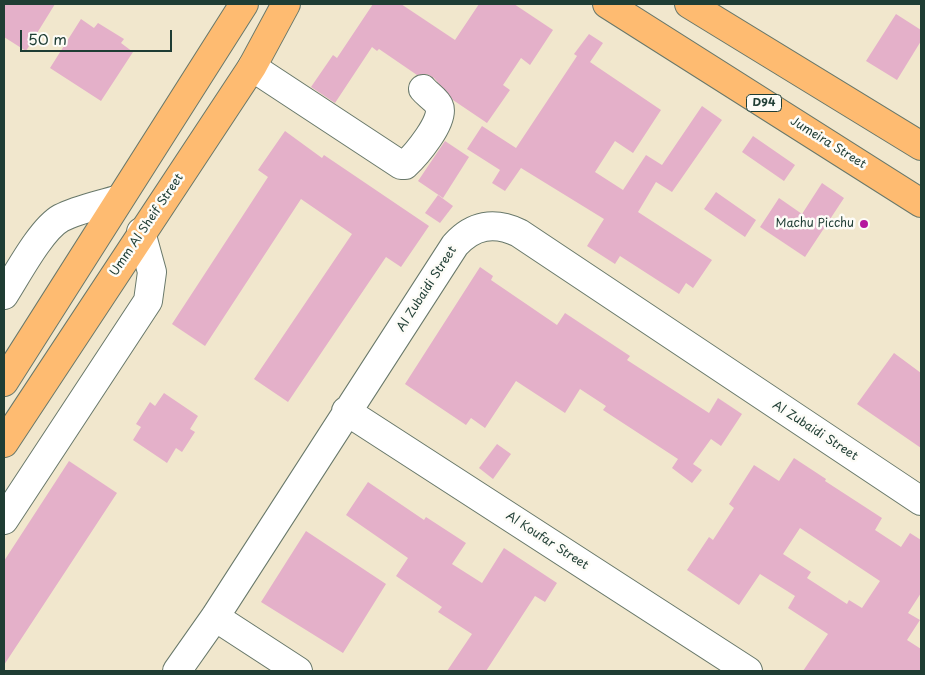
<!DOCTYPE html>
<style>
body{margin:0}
#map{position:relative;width:925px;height:675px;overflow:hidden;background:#f1e7cd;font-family:"Playpen Sans",sans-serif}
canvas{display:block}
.frame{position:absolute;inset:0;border:5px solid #1f3d34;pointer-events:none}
.scale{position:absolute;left:20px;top:30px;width:152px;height:22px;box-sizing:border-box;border:2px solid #1f3d34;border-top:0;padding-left:6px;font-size:15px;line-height:18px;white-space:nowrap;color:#1f3d34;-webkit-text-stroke:4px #fdfcf7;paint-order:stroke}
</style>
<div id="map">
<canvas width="925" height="675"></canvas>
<div class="frame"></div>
<div class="scale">50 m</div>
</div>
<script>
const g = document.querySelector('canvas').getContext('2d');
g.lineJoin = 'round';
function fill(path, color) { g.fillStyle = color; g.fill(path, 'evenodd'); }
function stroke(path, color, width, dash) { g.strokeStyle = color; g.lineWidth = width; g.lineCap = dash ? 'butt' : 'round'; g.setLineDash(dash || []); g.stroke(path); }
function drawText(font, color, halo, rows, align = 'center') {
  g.font = font + ' "Playpen Sans",sans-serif'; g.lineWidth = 5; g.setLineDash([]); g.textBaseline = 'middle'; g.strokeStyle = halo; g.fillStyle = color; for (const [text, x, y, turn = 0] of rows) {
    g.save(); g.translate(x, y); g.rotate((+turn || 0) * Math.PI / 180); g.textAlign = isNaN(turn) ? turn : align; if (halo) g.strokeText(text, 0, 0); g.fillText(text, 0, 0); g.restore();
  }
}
fill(new Path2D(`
 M 4,4 L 55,4 L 26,51 L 4,37 Z
 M 373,4 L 401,4 L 455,40 L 479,4 L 514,4 L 553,30 L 530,65 L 521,58 L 503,85 L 510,90 L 487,123 L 453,100 L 434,78 L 427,74 L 417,75 L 379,49 L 377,51 L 372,47 L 335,103 L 311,87 L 333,55 L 337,58 Z
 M 896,14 L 921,30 L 921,41 L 897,80 L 866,61 Z
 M 81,19 L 94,28 L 98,23 L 124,39 L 121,43 L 133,52 L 101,101 L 50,68 Z
 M 589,34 L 603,43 L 590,62 L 661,110 L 633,153 L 615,141 L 595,172 L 623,190 L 646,155 L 662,165 L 702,106 L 722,120 L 672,192 L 656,182 L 638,212 L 712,260 L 693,288 L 686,283 L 679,294 L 620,256 L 615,264 L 587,246 L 604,219 L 521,168 L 505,191 L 492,183 L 500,170 L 467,149 L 482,126 L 516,148 L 577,56 L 574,54 Z
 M 285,131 L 322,158 L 324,155 L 429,226 L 401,267 L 386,257 L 288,402 L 254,379 L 352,234 L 301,199 L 205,346 L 172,324 L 268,177 L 258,170 Z
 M 753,136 L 795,165 L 784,181 L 742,152 Z
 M 445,141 L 469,157 L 443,198 L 418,181 Z
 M 822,183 L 844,198 L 805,257 L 760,227 L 779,198 L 802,214 Z
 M 716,192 L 756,220 L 745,237 L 704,209 Z
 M 438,195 L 453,206 L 440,223 L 425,213 Z
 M 480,267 L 493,276 L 491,280 L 557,325 L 565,313 L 630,356 L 627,360 L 709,413 L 718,398 L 742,414 L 721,446 L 711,439 L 693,464 L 702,470 L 692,483 L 672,468 L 678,459 L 603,410 L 606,406 L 580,389 L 565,413 L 516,381 L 485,428 L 471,418 L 466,425 L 405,384 Z
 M 894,353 L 921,373 L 921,448 L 857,404 Z
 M 164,393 L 198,416 L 190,429 L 195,432 L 182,452 L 176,448 L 167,463 L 133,440 L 141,427 L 136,424 L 150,402 L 155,406 Z
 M 497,444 L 511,454 L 493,479 L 479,468 Z
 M 794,458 L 826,479 L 825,481 L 882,518 L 875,530 L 901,547 L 910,533 L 921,540 L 921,593 L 908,613 L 920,620 L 907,640 L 921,649 L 921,671 L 803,671 L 828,634 L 788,608 L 795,596 L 760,574 L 739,605 L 687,570 L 709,537 L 713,540 L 734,508 L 729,504 L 754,465 L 779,481 ZM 800,528 L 880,581 L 862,608 L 849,600 L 847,604 L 807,578 L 811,572 L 783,554 Z
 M 69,461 L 117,493 L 4,665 L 4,561 Z
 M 368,482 L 424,520 L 426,517 L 466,543 L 452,564 L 482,583 L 504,548 L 557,583 L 545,602 L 535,596 L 486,671 L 447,671 L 472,634 L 438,612 L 442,607 L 396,576 L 408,558 L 346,515 Z
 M 306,531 L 386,584 L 343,653 L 261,602 Z`), '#e4b0c9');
const minor = new Path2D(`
 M 252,67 L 401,165 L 405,165 C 415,156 446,120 439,106 C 437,100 427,94 423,89
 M 4,295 C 17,275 41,229 61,218 C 78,209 100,205 119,199
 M 346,411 L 748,671
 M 4,520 L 148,301 L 152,272 L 141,232
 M 215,617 L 298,671
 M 177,671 L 215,617 L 455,245 C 473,225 494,221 519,233 L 921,501`);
const major = new Path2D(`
 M 607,4 L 921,203
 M 689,4 L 921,146
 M 4,382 L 244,4
 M 4,443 L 252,67 L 286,4`);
stroke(minor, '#68786a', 30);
stroke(major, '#68786a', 30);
stroke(minor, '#fff', 28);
stroke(major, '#febb71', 28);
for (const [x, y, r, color] of [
 [864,224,5,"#b5179e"]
]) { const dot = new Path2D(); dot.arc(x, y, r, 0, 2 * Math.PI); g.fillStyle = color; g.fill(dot); stroke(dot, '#fdfcf7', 2); }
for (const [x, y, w] of [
 [764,103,35]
]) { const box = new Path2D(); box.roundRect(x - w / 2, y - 8.5, w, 17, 4); g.fillStyle = '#fdfcf7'; g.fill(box); stroke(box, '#1f3d34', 1); }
drawText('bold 11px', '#1f3d34', null, [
 ["D94",764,103]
]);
drawText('12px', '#1f3d34', '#fdfcf7', [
 ["Jumeira Street",828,143,32],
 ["Umm Al Sheif Street",147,225,-56],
 ["Al Zubaidi Street",427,289,-57],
 ["Al Zubaidi Street",815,431,33],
 ["Al Koufar Street",547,541,33]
]);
drawText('12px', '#1f3d34', '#fdfcf7', [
 ["Machu Picchu",854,224]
], 'right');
</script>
